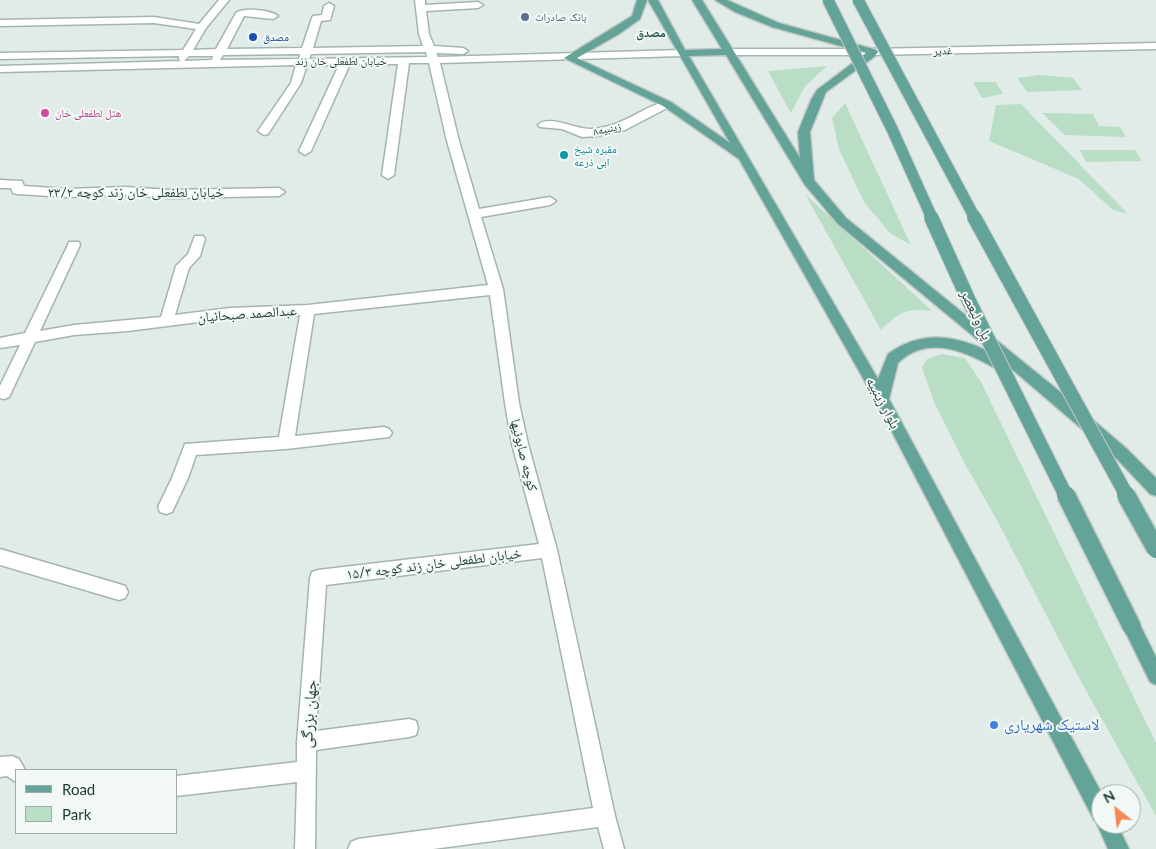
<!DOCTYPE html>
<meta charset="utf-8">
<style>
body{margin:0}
#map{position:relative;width:1156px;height:849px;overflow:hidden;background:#e1ece8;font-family:Lato,sans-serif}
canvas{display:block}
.legend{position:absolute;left:15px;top:769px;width:162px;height:65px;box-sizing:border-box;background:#f2f8f5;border:1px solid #9eada9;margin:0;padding:6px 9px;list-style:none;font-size:15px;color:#213d37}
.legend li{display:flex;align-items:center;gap:10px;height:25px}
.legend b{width:25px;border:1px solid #9eada9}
.north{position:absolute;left:1091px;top:784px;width:50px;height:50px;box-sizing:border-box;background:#f2f8f5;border:1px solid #9eada9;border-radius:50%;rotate:331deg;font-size:14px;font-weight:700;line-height:20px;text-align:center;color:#213d37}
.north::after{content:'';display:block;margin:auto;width:18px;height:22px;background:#f78754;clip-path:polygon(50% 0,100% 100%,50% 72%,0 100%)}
</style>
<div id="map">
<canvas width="1156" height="849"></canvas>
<ul class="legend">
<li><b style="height:6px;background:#64a397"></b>Road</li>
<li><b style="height:14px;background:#b9dec5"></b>Park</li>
</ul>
<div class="north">N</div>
</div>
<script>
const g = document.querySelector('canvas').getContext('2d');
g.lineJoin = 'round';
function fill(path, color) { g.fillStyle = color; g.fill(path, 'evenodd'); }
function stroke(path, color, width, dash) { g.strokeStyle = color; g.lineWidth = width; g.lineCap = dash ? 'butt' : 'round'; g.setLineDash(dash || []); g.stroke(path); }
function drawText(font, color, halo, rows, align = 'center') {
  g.font = font + ' Lato,"Noto Naskh Arabic",sans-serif'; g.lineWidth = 4; g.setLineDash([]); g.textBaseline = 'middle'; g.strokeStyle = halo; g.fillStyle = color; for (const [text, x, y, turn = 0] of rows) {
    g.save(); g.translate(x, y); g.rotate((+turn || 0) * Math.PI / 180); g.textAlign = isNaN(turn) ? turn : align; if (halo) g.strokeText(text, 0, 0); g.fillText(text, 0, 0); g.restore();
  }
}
fill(new Path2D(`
 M 827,66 L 805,86 L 791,113 L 768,71 Z
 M 1040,75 L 1073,78 L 1082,90 L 1027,92 L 1017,78 Z
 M 973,82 L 996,82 L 1003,94 L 982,98 Z
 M 845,103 L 911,245 L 890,233 L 864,202 L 839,149 L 832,118 Z
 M 1021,104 L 1128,214 L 1113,210 L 1079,179 L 989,141 L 996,105 Z
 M 1042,113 L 1093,114 L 1099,126 L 1120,127 L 1126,137 L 1065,135 Z
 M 1080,150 L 1135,150 L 1142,161 L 1086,162 Z
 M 805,194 L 932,311 C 907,308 899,312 881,330 Z
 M 942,354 L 965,358 L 981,382 L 1156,743 L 1156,816 L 1078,676 L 998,522 L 966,466 L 935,404 L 922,368 L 927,359 Z`), '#b9dec5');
const minor = new Path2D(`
 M 219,0 L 229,0 L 206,28 L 193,50 L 216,49 L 236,13 C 243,7 271,10 278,16 L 273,19 L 244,16 L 227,49 L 302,48 L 312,18 L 313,16 L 322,15 L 324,6 L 329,3 L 334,6 L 330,20 L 321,21 L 313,48 L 423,46 L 419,34 L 415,0 L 425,0 L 425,5 L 478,2 L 483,5 L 478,8 L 426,11 L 429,34 L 434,46 L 463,48 L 468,51 L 463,54 L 436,53 L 438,57 L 682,50 L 687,53 L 682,56 L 440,63 L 459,141 L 479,209 L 550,197 L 556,201 L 550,205 L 481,217 L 503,289 L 519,403 L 528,444 L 557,550 L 615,816 L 624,849 L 604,849 L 598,827 L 433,849 L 348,849 L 351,842 L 358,839 L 593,808 L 542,558 L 326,585 L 316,731 L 409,719 L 416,721 L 418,728 L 416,735 L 409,737 L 316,750 L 315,849 L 295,849 L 297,782 L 176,796 L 176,776 L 297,762 L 297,742 L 310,578 L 312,572 L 318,570 L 539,544 L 512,444 L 505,403 L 490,295 L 314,314 L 295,436 L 384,427 L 389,429 L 392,433 L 389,437 L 286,449 L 196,455 L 188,478 L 172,512 L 166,514 L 160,512 L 158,507 L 172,478 L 185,444 L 279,437 L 300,315 L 230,318 L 128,331 L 74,335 L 35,342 L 9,397 L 4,399 L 0,398 L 0,386 L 20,345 L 0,348 L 0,338 L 25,333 L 68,245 L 69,242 L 79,242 L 80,245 L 40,331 L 74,325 L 161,317 L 176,266 L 188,254 L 195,236 L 203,236 L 205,239 L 200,256 L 189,268 L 175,315 L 230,308 L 308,305 L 488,285 L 447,141 L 429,63 L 409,63 L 394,175 L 388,179 L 382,175 L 398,64 L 350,64 L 311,151 L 305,155 L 299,151 L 339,65 L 307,65 L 301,83 L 268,134 L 264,135 L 258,131 L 291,83 L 296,65 L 0,72 L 0,66 L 182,61 L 179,60 L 179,56 L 0,59 L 0,53 L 183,50 L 196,29 L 154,23 L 0,26 L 0,20 L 154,17 L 199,24 ZM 426,52 L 427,57 L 309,59 L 311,54 ZM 300,54 L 299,59 L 220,60 L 223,55 ZM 189,56 L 213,56 L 212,60 L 184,61 Z
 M 1156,43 L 1156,49 L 873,55 L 729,55 L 724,52 L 729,49 L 873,49 Z
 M 667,101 L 671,102 L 673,104 L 671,106 L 625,130 L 597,136 L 582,137 L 562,129 L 540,127 L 538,125 C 549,114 577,130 591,129 C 624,127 639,108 667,101 Z
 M 0,180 L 22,181 L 24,186 L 66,189 L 126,187 L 170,190 L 279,188 L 285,192 L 279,196 L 170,198 L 126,195 L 66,197 L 17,194 L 13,193 L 11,188 L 0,188 Z
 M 0,549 L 119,584 L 125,586 L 128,592 L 125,598 L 119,600 L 0,565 Z
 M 12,756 L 19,759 L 25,770 L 16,770 L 16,782 L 7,776 L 0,777 L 0,757 Z`);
const major = new Path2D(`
 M 637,0 L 647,0 L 640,19 L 619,34 L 577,58 L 671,102 L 730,143 L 648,0 L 658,0 L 685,50 L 722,49 L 692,0 L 702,0 L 800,158 L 798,132 L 811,100 L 817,90 L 866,53 L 772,27 L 735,12 L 715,0 L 727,0 L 779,23 L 877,50 L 878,52 L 874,57 L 826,92 L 810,132 L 814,180 L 846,218 L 1059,391 L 1127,449 L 1156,478 L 1156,496 L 1150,494 L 1117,459 L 1013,370 L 1007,374 L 1002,372 C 970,354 930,332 898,363 L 889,399 L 1102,794 L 1101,824 L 1117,824 L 1129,849 L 1108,849 L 1097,824 L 1098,822 L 1094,820 L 877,403 L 739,159 L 663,106 L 564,58 L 632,16 ZM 726,55 L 805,185 L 838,224 L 996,355 C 960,336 923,328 888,354 L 878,379 L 689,56 Z
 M 1132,619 L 1138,621 L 1156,657 L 1156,685 L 1150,682 L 1123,627 L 1126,621 Z`);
stroke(minor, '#a4b4af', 3);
stroke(major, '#c1c9c7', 3);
fill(minor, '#fff');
fill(major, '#64a397');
const majorBridgeFar2 = new Path2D(`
 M 828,0 L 892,129 L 932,218
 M 858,0 L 975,218`);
const majorBridgeFar1 = new Path2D(`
 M 931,217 L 968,299 L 1066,496
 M 974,217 L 1127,496`);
const majorBridge = new Path2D(`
 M 1066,495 L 1132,627
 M 1126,495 L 1156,549`);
stroke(majorBridgeFar2, '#c1c9c7', 13, []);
stroke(majorBridgeFar1, '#c1c9c7', 16, []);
stroke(majorBridge, '#c1c9c7', 21, []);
stroke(majorBridgeFar2, '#64a397', 11);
stroke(majorBridgeFar1, '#64a397', 14);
stroke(majorBridge, '#64a397', 18);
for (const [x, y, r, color] of [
 [525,17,5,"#5c6f8a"],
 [253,37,5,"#1a4fb4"],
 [45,113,5,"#d1479c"],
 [564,155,5,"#0f9aa8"],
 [994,725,5,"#3f7fe0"]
]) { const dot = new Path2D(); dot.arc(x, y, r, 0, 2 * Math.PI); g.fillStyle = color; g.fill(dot); stroke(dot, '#f2f8f5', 2); }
drawText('11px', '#4e5e75', '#f2f8f5', [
 ["بانک صادرات",535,17]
], 'left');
drawText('11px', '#164399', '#f2f8f5', [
 ["مصدق",263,37]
], 'left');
drawText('11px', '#213d37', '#f2f8f5', [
 ["غدیر",943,51,-1],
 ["خیابان لطفعلی خان زند",341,61],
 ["زینبیه۸",607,129,-12]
]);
drawText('11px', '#b23c85', '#f2f8f5', [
 ["هتل لطفعلی خان",55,113]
], 'left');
drawText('11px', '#0d838f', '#f2f8f5', [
 ["مقبره شیخ",574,149],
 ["ابی ذرعه",574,162]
], 'left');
drawText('bold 12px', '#1c5047', '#f2f8f5', [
 ["مصدق",651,33]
]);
drawText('14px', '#213d37', '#f2f8f5', [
 ["خیابان لطفعلی خان زند کوچه ۲۳/۲",136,192],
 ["عبدالصمد صبحانیان",247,314,-4],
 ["پل ولیعصر",976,315,64],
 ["بلوار زینبیه",883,403,62],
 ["کوچه صابونیها",524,455,76],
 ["خیابان لطفعلی خان زند کوچه ۱۵/۳",434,564,-7]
]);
drawText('16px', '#213d37', '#f2f8f5', [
 ["جهان بزرگی",309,714,-86]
]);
drawText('16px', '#366cbe', '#f2f8f5', [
 ["لاستیک شهریاری",1004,725]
], 'left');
</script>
